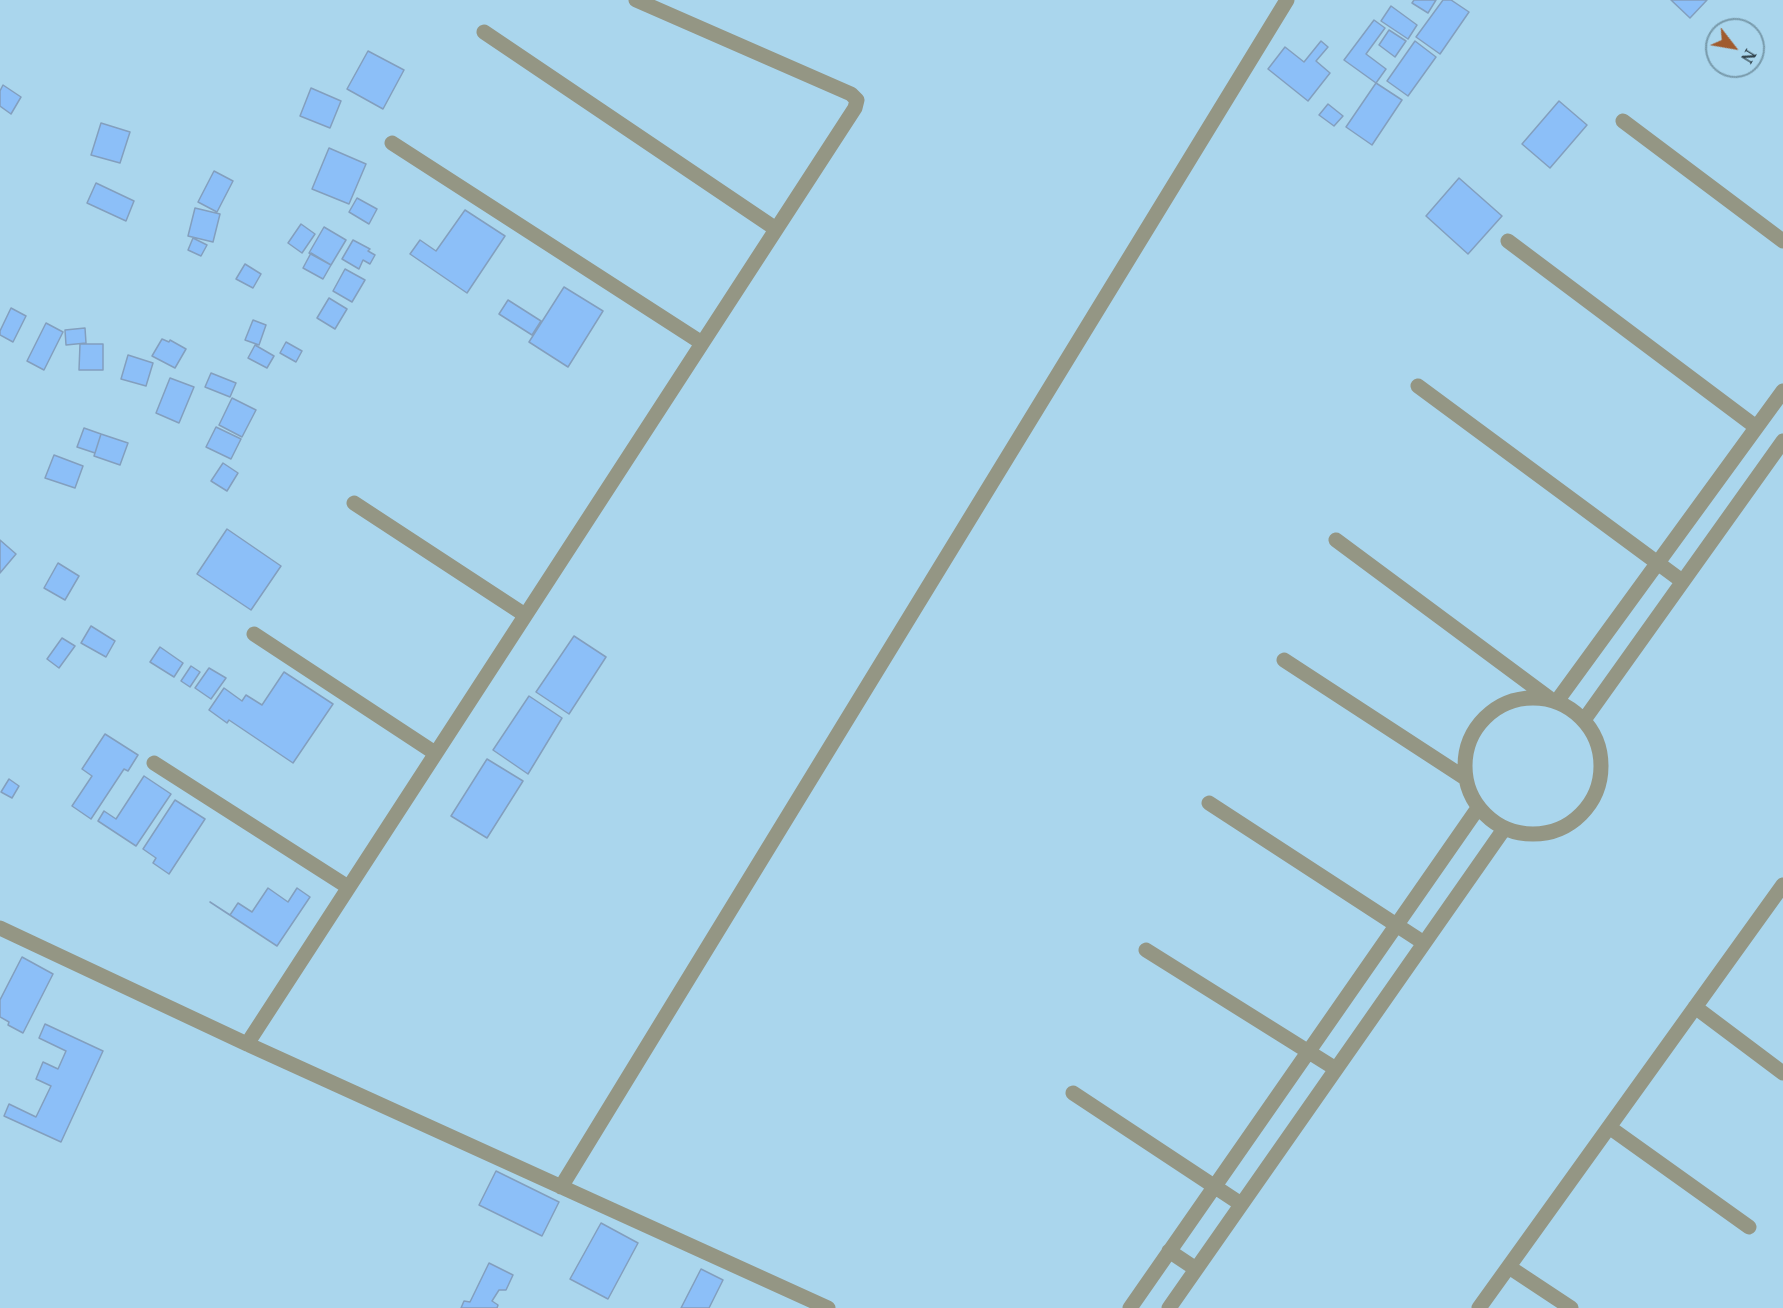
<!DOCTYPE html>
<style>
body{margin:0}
#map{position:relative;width:1783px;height:1308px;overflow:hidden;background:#aad6ed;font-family:"Noto Serif",serif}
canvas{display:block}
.north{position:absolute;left:1705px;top:18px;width:60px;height:60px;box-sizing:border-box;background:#aad6ed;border:2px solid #789aab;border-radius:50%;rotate:121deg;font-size:16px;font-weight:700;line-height:24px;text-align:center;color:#2e4049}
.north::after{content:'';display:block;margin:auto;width:21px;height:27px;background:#a05b2e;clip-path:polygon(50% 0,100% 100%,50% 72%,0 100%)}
</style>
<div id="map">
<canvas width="1783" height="1308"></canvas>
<div class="north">N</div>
</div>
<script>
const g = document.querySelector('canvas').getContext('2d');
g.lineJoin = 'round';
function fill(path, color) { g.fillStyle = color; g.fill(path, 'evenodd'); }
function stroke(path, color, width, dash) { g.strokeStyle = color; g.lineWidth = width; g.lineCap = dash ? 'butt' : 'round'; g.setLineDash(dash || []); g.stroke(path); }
const building = new Path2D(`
 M 1414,0 L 1436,0 L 1428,13 L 1412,3 Z
 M 1443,0 L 1451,0 L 1469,12 L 1440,54 L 1416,37 Z
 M 1671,0 L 1707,0 L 1690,18 Z
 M 1391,6 L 1417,25 L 1408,39 L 1381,21 Z
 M 1374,20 L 1385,28 L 1366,54 L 1386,69 L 1376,83 L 1344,60 Z
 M 1389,30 L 1406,41 L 1395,57 L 1379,45 Z
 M 1321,41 L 1328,47 L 1316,61 L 1330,73 L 1308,101 L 1268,69 L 1285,47 L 1304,62 Z
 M 1415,41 L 1436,57 L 1408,96 L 1387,81 Z
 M 368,51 L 404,70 L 383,109 L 347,89 Z
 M 1376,83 L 1402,100 L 1372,145 L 1346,127 Z
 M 3,85 L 21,97 L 11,114 L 0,106 L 0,91 Z
 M 311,88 L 341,101 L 330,128 L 300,116 Z
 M 1559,101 L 1587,125 L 1550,168 L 1522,144 Z
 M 1328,104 L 1343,116 L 1334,126 L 1319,115 Z
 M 101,123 L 130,132 L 120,163 L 91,155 Z
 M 329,148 L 366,164 L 349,204 L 312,189 Z
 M 214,171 L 233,181 L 217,212 L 198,202 Z
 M 1459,178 L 1502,216 L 1468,254 L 1426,216 Z
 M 96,183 L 134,201 L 126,221 L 87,203 Z
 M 357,198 L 377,209 L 369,224 L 349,212 Z
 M 195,208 L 220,214 L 213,242 L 188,236 Z
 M 465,210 L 505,236 L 467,293 L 410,254 L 420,240 L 436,251 Z
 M 301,224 L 315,234 L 302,253 L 288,243 Z
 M 324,227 L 346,240 L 331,265 L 309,253 Z
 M 193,238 L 207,245 L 201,256 L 188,250 Z
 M 353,240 L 370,249 L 368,251 L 375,255 L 370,264 L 363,260 L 359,269 L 342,259 Z
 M 311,253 L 331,265 L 323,279 L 303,268 Z
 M 245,264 L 261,274 L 253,288 L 236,279 Z
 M 345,269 L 365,280 L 352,302 L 333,291 Z
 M 564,287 L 603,311 L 568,367 L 529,342 Z
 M 329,298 L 347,309 L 335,329 L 317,318 Z
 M 508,300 L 541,321 L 532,335 L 499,314 Z
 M 11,308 L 26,316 L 13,342 L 0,335 L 0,331 Z
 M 253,320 L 266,325 L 259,345 L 245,340 Z
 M 46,323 L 63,332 L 44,370 L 27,361 Z
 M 85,328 L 86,343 L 66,345 L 65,330 Z
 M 162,339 L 169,342 L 170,340 L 186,349 L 175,368 L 152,356 Z
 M 286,342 L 302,351 L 296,362 L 280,353 Z
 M 80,344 L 103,344 L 103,370 L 79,370 Z
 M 255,345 L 274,356 L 267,368 L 248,358 Z
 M 128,355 L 153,363 L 146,386 L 121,379 Z
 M 211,373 L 236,383 L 230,397 L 205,387 Z
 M 170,378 L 194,387 L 179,423 L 156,413 Z
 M 232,398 L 256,410 L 242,437 L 219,425 Z
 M 216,427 L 241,439 L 231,459 L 206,447 Z
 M 84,428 L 101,434 L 95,453 L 77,447 Z
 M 101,434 L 128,443 L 120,465 L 94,456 Z
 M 54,455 L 83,466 L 75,488 L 45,478 Z
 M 223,463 L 238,473 L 227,491 L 211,481 Z
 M 227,529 L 281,566 L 251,610 L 197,574 Z
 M 0,540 L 16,554 L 0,573 Z
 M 58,563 L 79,576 L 65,600 L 44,588 Z
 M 91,626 L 115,641 L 106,657 L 81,643 Z
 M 574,636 L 606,657 L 569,714 L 536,692 Z
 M 62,638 L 75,646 L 59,668 L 47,659 Z
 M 160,647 L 183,663 L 174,677 L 150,662 Z
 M 191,666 L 200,672 L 190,687 L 181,681 Z
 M 209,668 L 226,678 L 211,699 L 195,688 Z
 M 284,672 L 333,704 L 293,763 L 229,720 L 227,723 L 209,710 L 224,688 L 242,701 L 246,695 L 262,705 Z
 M 529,696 L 562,718 L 528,774 L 493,750 Z
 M 105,734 L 138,755 L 128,771 L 124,769 L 91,819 L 72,806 L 92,776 L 82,769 Z
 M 487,759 L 523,781 L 487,838 L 451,816 Z
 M 144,776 L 171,794 L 136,846 L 98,821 L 104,811 L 116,819 Z
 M 9,779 L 19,786 L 12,798 L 1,792 Z
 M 175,800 L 205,819 L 169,874 L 153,863 L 156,858 L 143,849 Z
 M 268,888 L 288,902 L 297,888 L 310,897 L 277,946 L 210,902 L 230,915 L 238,903 L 252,912 Z
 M 22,957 L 53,974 L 23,1033 L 8,1025 L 9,1022 L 0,1017 L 0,1000 Z
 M 45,1024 L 103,1051 L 61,1142 L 4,1116 L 9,1104 L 36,1117 L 51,1086 L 36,1079 L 43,1062 L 58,1069 L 66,1051 L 39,1038 Z
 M 496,1171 L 559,1202 L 542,1236 L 479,1205 Z
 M 601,1223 L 638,1243 L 608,1299 L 570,1279 Z
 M 489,1263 L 513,1275 L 506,1290 L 499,1290 L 492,1301 L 498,1305 L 497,1308 L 461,1308 L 464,1301 L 470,1302 Z
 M 701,1269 L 723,1280 L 709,1308 L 681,1308 Z`);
fill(building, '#8cbff8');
stroke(building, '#839fbe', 1.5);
stroke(new Path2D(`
 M 484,32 L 776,229
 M 1623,121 L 1783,241
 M 392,143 L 702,343
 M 1508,241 L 1756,427
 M 1418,386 L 1682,581
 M 354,503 L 525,615
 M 1336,540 L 1549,698
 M 254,634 L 435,753
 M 1284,660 L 1465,778
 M1465 766a68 68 0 1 1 136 0a68 68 0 1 1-136 0Z
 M 1557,701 L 1783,391
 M 1584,720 L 1783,441
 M 154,763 L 348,887
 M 1209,803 L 1424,943
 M 0,928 L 247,1044 L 828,1308
 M 1146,950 L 1336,1069
 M 1695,1007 L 1783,1073
 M 247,1044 L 855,108 L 857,100 L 851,94 L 636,0
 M 1073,1093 L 1241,1204
 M 1609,1127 L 1749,1227
 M 561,1187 L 1287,0
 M 1169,1251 L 1196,1269
 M 1509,1267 L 1571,1308
 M 1130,1308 L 1478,808
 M 1169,1308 L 1504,829
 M 1479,1308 L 1783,885`), '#949684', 15);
</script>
